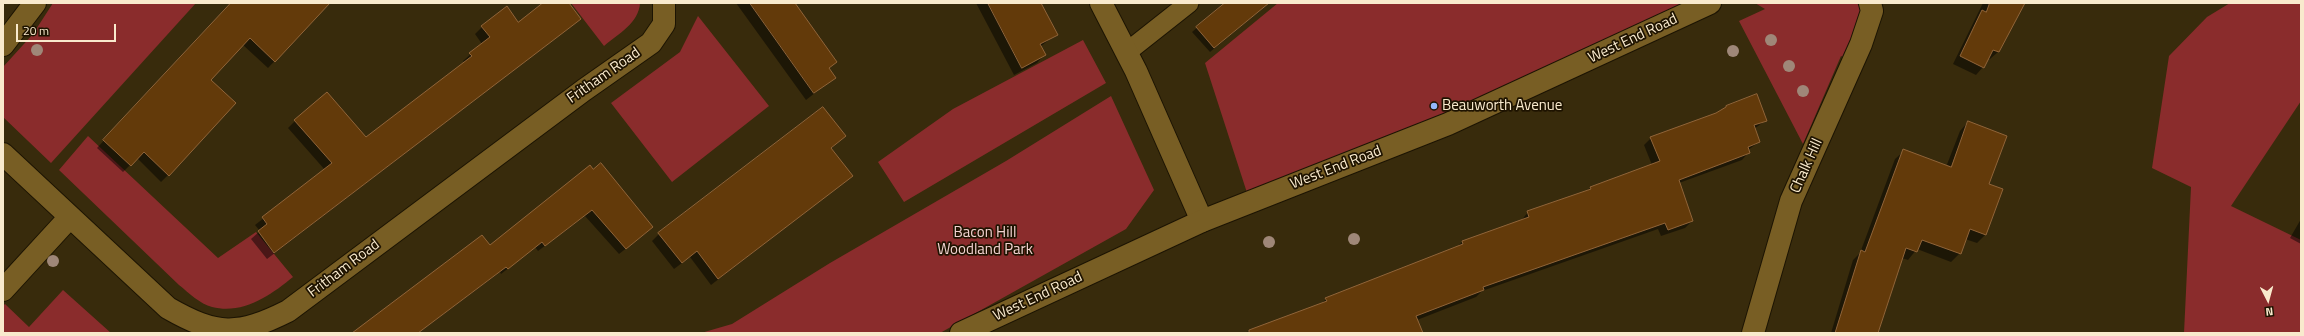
<!DOCTYPE html>
<style>
body{margin:0}
#map{position:relative;width:2304px;height:336px;overflow:hidden;background:#382b0c;font-family:"Titillium Web",sans-serif}
canvas{display:block}
.frame{position:absolute;inset:0;border:4px solid #f9eacd;pointer-events:none}
.north{position:absolute;left:2248px;top:280px;width:40px;height:40px;-webkit-text-stroke:3px #1e1300;paint-order:stroke;rotate:174deg;font-size:11px;font-weight:700;line-height:16px;text-align:center;color:#f9eacd}
.north::after{content:'';display:block;margin:auto;width:14px;height:18px;background:#f9eacd;clip-path:polygon(50% 0,100% 100%,50% 72%,0 100%)}
.scale{position:absolute;left:16px;top:24px;width:100px;height:18px;box-sizing:border-box;border:2px solid #f9eacd;border-top:0;padding-left:5px;font-size:12px;line-height:14px;white-space:nowrap;color:#f9eacd;-webkit-text-stroke:3px #1e1300;paint-order:stroke}
</style>
<div id="map">
<canvas width="2304" height="336"></canvas>
<div class="frame"></div>
<div class="north">N</div>
<div class="scale">20 m</div>
</div>
<script>
const g = document.querySelector('canvas').getContext('2d');
g.lineJoin = 'round';
function fill(path, color) { g.fillStyle = color; g.fill(path, 'evenodd'); }
function stroke(path, color, width, dash) { g.strokeStyle = color; g.lineWidth = width; g.lineCap = dash ? 'butt' : 'round'; g.setLineDash(dash || []); g.stroke(path); }
function drawText(font, color, halo, rows, align = 'center') {
  g.font = font + ' "Titillium Web",sans-serif'; g.lineWidth = 3.5; g.setLineDash([]); g.textBaseline = 'middle'; g.strokeStyle = halo; g.fillStyle = color; for (const [text, x, y, turn = 0] of rows) {
    g.save(); g.translate(x, y); g.rotate((+turn || 0) * Math.PI / 180); g.textAlign = isNaN(turn) ? turn : align; if (halo) g.strokeText(text, 0, 0); g.fillText(text, 0, 0); g.restore();
  }
}
fill(new Path2D(`
 M 53,3 L 196,3 L 51,163 L 3,117 L 3,67 L 33,34 Z
 M 571,3 L 640,3 C 639,23 618,34 604,46 Z
 M 1278,3 L 1709,3 L 1250,202 L 1205,63 Z
 M 1755,3 L 1857,3 L 1860,8 L 1861,44 L 1853,62 L 1841,56 L 1803,144 L 1739,21 L 1765,9 Z
 M 2230,3 L 2301,3 L 2301,101 L 2231,206 L 2301,240 L 2301,333 L 2184,333 L 2191,187 L 2152,168 L 2169,56 L 2207,17 Z
 M 698,16 L 769,106 L 672,182 L 611,103 L 680,52 Z
 M 1083,40 L 1106,83 L 904,202 L 878,162 L 953,109 Z
 M 1111,96 L 1154,190 L 1126,229 L 940,333 L 701,333 L 732,324 L 830,263 L 1006,161 Z
 M 88,136 L 218,258 L 256,232 L 293,277 C 271,295 243,315 212,307 C 200,304 189,293 179,285 L 59,170 Z
 M 63,290 L 111,333 L 3,333 L 3,306 L 5,304 L 29,327 Z`), '#8a2c2c');
fill(new Path2D(`
 M 232,3 L 329,3 L 268,68 L 243,45 L 210,80 L 168,175 L 161,182 L 137,158 L 123,172 L 97,148 Z
 M 544,3 L 567,3 L 580,19 L 267,259 L 251,239 L 260,231 L 255,225 L 325,170 L 288,128 L 295,121 L 327,93 L 366,139 L 465,63 L 463,61 L 482,44 L 475,34 L 482,27 L 518,23 Z
 M 736,3 L 794,3 L 836,62 L 828,69 L 834,78 L 806,100 Z
 M 976,3 L 1040,3 L 1056,34 L 1040,47 L 1044,55 L 1037,63 L 1014,75 Z
 M 1226,3 L 1269,3 L 1210,52 L 1192,32 Z
 M 1983,3 L 2024,3 L 1998,52 L 1990,59 L 1988,58 L 1983,67 L 1976,75 L 1953,64 Z
 M 1726,106 L 1766,120 L 1754,129 L 1759,142 L 1748,150 L 1749,152 L 1742,160 L 1679,183 L 1692,221 L 1685,228 L 1661,236 L 1658,229 L 1482,291 L 1476,297 L 1417,320 L 1422,333 L 1244,333 L 1320,305 L 1326,299 L 1457,247 L 1462,242 L 1521,221 L 1528,212 L 1586,192 L 1590,188 L 1652,165 L 1644,145 L 1651,138 L 1722,111 Z
 M 1968,122 L 1987,185 L 1986,234 L 1977,243 L 1965,239 L 1960,253 L 1951,262 L 1917,249 L 1908,260 L 1902,258 L 1877,333 L 1831,333 L 1853,260 L 1860,253 L 1895,159 L 1904,151 L 1946,167 L 1960,131 Z
 M 845,136 L 831,149 L 844,182 L 711,285 L 690,257 L 674,269 L 652,241 L 659,234 Z
 M 593,171 L 646,233 L 619,254 L 585,216 L 538,251 L 535,247 L 501,274 L 500,272 L 418,333 L 353,333 L 489,246 Z
 M 2301,219 L 2301,244 L 2290,238 Z`), '#0007');
const building = new Path2D(`
 M 231,3 L 330,3 L 275,62 L 250,38 L 211,80 L 236,103 L 169,176 L 144,152 L 131,166 L 103,140 Z
 M 543,3 L 569,3 L 581,19 L 274,253 L 258,231 L 267,224 L 262,217 L 332,163 L 294,120 L 327,92 L 366,137 L 472,56 L 469,53 L 490,37 L 481,26 L 507,6 L 518,22 Z
 M 750,3 L 795,3 L 837,62 L 829,68 L 836,78 L 814,93 Z
 M 988,3 L 1041,3 L 1058,35 L 1040,44 L 1046,55 L 1022,68 Z
 M 1225,3 L 1269,3 L 1214,48 L 1196,27 Z
 M 1990,3 L 2025,3 L 1999,52 L 1993,50 L 1984,68 L 1960,56 L 1982,10 L 1986,12 Z
 M 1757,94 L 1767,121 L 1754,125 L 1760,142 L 1748,147 L 1750,153 L 1679,180 L 1693,221 L 1668,230 L 1665,223 L 1483,287 L 1484,290 L 1416,316 L 1423,333 L 1249,333 L 1249,330 L 1327,301 L 1325,298 L 1463,244 L 1462,241 L 1529,217 L 1527,211 L 1591,189 L 1590,187 L 1660,161 L 1650,137 L 1716,113 L 1726,107 L 1726,106 Z
 M 823,107 L 846,136 L 831,148 L 853,176 L 718,279 L 697,251 L 682,263 L 658,233 Z
 M 1968,121 L 2007,136 L 1989,184 L 2003,189 L 1986,235 L 1970,229 L 1961,254 L 1922,240 L 1917,252 L 1906,248 L 1878,333 L 1835,333 L 1861,250 L 1865,252 L 1903,149 L 1951,167 Z
 M 601,163 L 653,227 L 626,249 L 592,210 L 545,246 L 542,242 L 508,269 L 506,267 L 418,333 L 352,333 L 482,235 L 490,245 L 590,165 L 593,169 Z`);
fill(building, '#633a0a');
stroke(building, '#906439', 1);
const service = new Path2D(`
 M 1127,52 L 1189,3`);
const minor = new Path2D(`
 M 1101,3 L 1136,71 L 1202,221
 M 3,45 L 35,3
 M 3,154 L 168,308 C 217,336 238,336 288,311 L 584,90 L 651,43 L 664,24 L 664,3
 M 3,290 L 69,218`);
const tertiary = new Path2D(`
 M 961,333 L 1202,221 L 1448,124 L 1710,3
 M 1753,333 L 1791,201 L 1861,44 L 1872,11 L 1870,3`);
stroke(service, '#1c1403', 21);
stroke(minor, '#1c1403', 24);
stroke(tertiary, '#1c1403', 24);
stroke(service, '#785e24', 19);
stroke(minor, '#785e24', 22);
stroke(tertiary, '#785e24', 22);
g.fillStyle = '#9f8778';
for (const [x, y] of [
 [1771,40],
 [37,50],
 [1733,51],
 [1789,66],
 [1803,91],
 [1354,239],
 [1269,242],
 [53,261]
]) { g.beginPath(); g.arc(x, y, 6, 0, 2 * Math.PI); g.fill(); }
for (const [x, y, r, color] of [
 [1434,106,4,"#94b7fd"]
]) { const dot = new Path2D(); dot.arc(x, y, r, 0, 2 * Math.PI); g.fillStyle = color; g.fill(dot); stroke(dot, '#1e1300', 1.5); }
drawText('15px', '#f9eacd', '#1e1300', [
 ["West End Road",1633,39,-25],
 ["Fritham Road",604,76,-35],
 ["Chalk Hill",1807,166,-66],
 ["West End Road",1336,168,-21],
 ["Fritham Road",344,269,-37],
 ["West End Road",1038,297,-25]
]);
drawText('15px', '#f9eacd', '#1e1300', [
 ["Beauworth Avenue",1442,106]
], 'left');
drawText('15px', '#f3d3d0', '#1e1300', [
 ["Bacon Hill",985,233],
 ["Woodland Park",985,250]
]);
</script>
